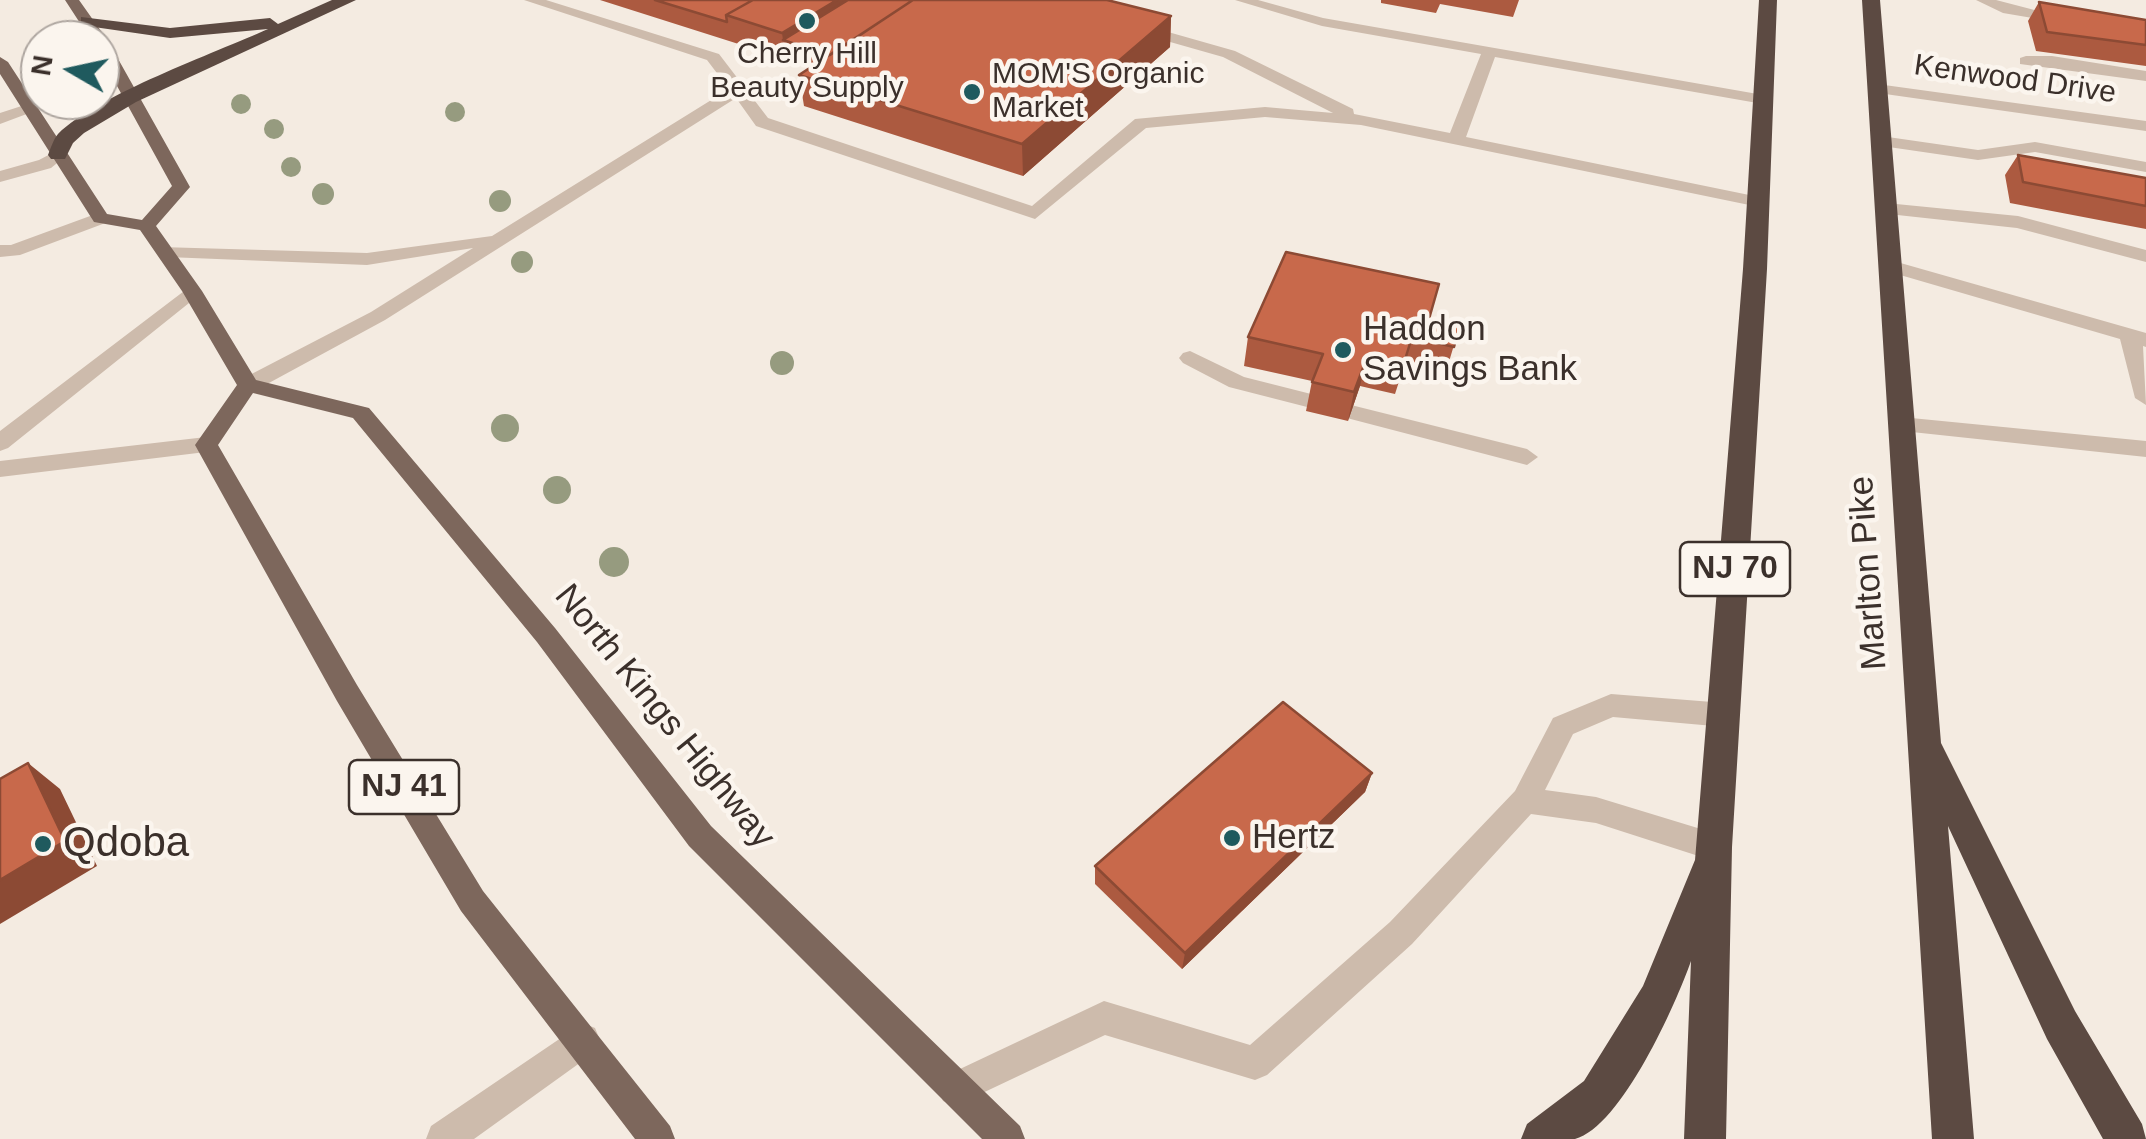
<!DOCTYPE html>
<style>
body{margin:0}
#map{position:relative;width:2146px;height:1139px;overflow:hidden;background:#f4ebe1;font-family:Helvetica,sans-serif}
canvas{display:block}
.north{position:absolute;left:20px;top:20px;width:100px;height:100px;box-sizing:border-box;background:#fbf5ee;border:2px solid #aea6a0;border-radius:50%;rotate:279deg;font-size:28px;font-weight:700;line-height:40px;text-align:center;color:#3b302b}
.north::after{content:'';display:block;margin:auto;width:35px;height:45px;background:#1f5a5e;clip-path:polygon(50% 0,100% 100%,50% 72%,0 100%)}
</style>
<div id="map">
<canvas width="2146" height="1139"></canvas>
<div class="north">N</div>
</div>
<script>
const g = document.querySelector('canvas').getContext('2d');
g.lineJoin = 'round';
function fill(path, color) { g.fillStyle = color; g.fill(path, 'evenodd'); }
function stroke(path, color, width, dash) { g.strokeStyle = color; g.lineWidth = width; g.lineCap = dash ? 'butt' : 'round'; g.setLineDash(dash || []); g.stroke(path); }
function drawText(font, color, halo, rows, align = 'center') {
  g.font = font + ' Helvetica,sans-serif'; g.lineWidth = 9; g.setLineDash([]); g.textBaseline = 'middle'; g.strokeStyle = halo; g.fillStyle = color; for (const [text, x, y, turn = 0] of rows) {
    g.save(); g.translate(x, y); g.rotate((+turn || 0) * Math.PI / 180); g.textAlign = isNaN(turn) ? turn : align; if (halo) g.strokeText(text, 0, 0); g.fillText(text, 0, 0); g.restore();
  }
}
fill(new Path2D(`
 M 524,0 L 546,0 L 719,54 L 768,118 L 1032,206 L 1135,119 L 1265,107 L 1333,113 L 1223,57 L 1135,32 L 1132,29 L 1140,24 L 1235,51 L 1353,109 L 1354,114 L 1450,133 L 1481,54 L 1322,26 L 1235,0 L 1258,0 L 1323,18 L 1769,96 L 1769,102 L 1763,104 L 1495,57 L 1466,137 L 1759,197 L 1768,202 L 1759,207 L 1361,125 L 1265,117 L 1146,128 L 1035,219 L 756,126 L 736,98 L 385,320 L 256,390 L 240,390 L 237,385 L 240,380 L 371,312 L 473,248 L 367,265 L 167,257 L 157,251 L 160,247 L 367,253 L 492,236 L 729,89 L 707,60 Z
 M 1976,0 L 1996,0 L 2069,19 L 2062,23 L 2003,13 Z
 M 105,55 L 119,58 L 106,79 L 100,81 L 100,63 Z
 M 2026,56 L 2052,56 L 2146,71 L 2146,81 L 2020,64 L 2020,58 Z
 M 1877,84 L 2146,121 L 2146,131 L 1871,92 L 1871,86 Z
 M 40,100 L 64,100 L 0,124 L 0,113 Z
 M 1881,136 L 1978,150 L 2035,142 L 2146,162 L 2146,172 L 2035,152 L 1978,160 L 1875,145 L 1875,137 Z
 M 58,150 L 67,155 L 51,168 L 0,182 L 0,171 L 39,160 Z
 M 1886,203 L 2018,216 L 2146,250 L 2146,262 L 2017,228 L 1879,213 L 1879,205 Z
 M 101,212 L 110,218 L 108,222 L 20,255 L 0,257 L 0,245 L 11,245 Z
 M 1890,260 L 2146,333 L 2146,347 L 2143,346 L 2146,405 L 2135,398 L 2120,339 L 1883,270 L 1880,266 Z
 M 192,285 L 199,287 L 199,295 L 8,448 L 0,451 L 0,431 Z
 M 1190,351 L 1244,377 L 1319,396 L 1322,401 L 1311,408 L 1229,387 L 1183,363 L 1179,358 L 1183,353 Z
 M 1351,405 L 1527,449 L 1538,457 L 1527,465 L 1343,417 L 1340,412 Z
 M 1901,417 L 2146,441 L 2146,457 L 1893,430 L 1890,425 Z
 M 206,437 L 214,439 L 217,445 L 214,451 L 0,477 L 0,461 Z
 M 1611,694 L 1725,703 L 1735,707 L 1739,715 L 1735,723 L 1725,727 L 1613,717 L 1573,734 L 1545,790 L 1596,797 L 1714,833 L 1725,837 L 1729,847 L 1725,857 L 1714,861 L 1596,823 L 1531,814 L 1412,944 L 1267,1075 L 1255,1080 L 1105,1035 L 955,1106 L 943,1101 L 938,1089 L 943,1077 L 1104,1001 L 1250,1045 L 1390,922 L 1515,791 L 1553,718 Z
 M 583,1023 L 595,1028 L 600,1040 L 595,1052 L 474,1139 L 426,1139 L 431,1126 Z`), '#cdbbac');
fill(new Path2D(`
 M 65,0 L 79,0 L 108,41 L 190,187 L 156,226 L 202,291 L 256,380 L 369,408 L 555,628 L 711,826 L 1020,1126 L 1025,1139 L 982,1139 L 689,846 L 537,642 L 353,418 L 253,393 L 218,445 L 357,685 L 483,891 L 670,1126 L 675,1139 L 635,1139 L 461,911 L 337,701 L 195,445 L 237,385 L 182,291 L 140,230 L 94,222 L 0,74 L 0,57 L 8,62 L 107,214 L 142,220 L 172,186 L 100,55 L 100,40 L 91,40 Z`), '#7d675c');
fill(new Path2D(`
 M 332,0 L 356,0 L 136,102 L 84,133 L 73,143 L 65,159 L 51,159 L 48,155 C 51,148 53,140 58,134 C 97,95 215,53 268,29 L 170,38 L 87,26 L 81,25 L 81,17 L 170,28 L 270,18 L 278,24 Z
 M 1759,0 L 1777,0 L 1767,269 L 1732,847 L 1726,1139 L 1684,1139 L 1691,961 C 1676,1004 1621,1127 1575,1139 C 1559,1139 1537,1139 1521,1139 L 1527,1124 L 1584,1081 L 1643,986 L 1695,860 L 1743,269 Z
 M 1862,0 L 1880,0 L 1941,743 L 2075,1011 L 2142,1124 L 2146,1139 L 2103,1139 L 2047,1039 L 1948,826 L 1974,1139 L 1932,1139 Z`), '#5c4a42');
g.fillStyle = '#969b7f';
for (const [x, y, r] of [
 [241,104,10],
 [455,112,10],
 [274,129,10],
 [291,167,10],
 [323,194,11],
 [500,201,11],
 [522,262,11],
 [782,363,12],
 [505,428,14],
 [557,490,14],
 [614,562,15]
]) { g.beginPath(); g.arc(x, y, r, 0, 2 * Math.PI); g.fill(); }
fill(new Path2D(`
 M 600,0 L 1107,0 L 1171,16 L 1170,47 L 1023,176 L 804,106 L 799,75 L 811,67 Z
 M 1381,0 L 1519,0 L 1513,17 L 1440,4 L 1436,13 L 1381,3 Z
 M 2039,2 L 2146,20 L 2146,66 L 2036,51 L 2028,21 Z
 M 2018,155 L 2146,178 L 2146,229 L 2010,203 L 2005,175 Z
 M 1430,319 L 1460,325 L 1445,375 L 1404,366 L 1395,394 L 1360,386 L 1348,421 L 1306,411 L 1312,381 L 1244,366 L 1248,337 Z
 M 1372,773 L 1365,792 L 1182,969 L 1095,884 L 1095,866 Z`), '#ac5a40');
fill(new Path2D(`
 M 837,0 L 881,0 L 783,40 L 782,33 Z
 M 1171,16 L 1170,47 L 1023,176 L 1022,144 Z
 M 1367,357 L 1360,386 L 1348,421 L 1354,392 Z
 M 28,763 L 60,789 L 97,866 L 0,924 L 0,880 Z
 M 1372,773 L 1365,792 L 1182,969 L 1185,953 Z`), '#8c4a34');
const building = new Path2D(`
 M 655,0 L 753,0 L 726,15 L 727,22 Z
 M 753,0 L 837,0 L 782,33 L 726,15 Z
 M 848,0 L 913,0 L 830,55 L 783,40 Z
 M 913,0 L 1107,0 L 1171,16 L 1022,144 L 799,75 Z
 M 2039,2 L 2146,20 L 2146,45 L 2047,32 Z
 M 2018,155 L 2146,178 L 2146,206 L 2023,182 Z
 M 1286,252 L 1439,284 L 1429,319 L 1460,325 L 1454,347 L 1412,337 L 1403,366 L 1367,357 L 1354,392 L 1312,382 L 1323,354 L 1248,337 Z
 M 1283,702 L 1372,773 L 1185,953 L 1095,866 Z
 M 28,763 L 65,841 L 0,880 L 0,779 Z`);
fill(building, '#c8694b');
stroke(building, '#8c4a34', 2.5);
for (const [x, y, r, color] of [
 [807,21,10,"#1f5a5e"],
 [972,92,10,"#1f5a5e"],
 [1343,350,10,"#1f5a5e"],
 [1232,838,10,"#1f5a5e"],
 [43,844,10,"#1f5a5e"]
]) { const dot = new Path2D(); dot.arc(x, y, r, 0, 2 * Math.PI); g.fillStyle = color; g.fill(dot); stroke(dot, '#fbf5ee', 4); }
drawText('30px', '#3b302b', '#fbf5ee', [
 ["Cherry Hill",807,55],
 ["Beauty Supply",807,89],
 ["MOM'S Organic",992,75,"left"],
 ["Market",992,109,"left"]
]);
drawText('30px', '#3b302b', '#fbf5ee', [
 ["Kenwood Drive",2015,80,8]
]);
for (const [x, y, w] of [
 [1735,569,110],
 [404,787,110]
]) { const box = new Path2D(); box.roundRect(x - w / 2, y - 27, w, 54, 8); g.fillStyle = '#fbf5ee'; g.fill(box); stroke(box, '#3b302b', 2.5); }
drawText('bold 32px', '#3b302b', null, [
 ["NJ 70",1735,569],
 ["NJ 41",404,787]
]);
drawText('35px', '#3b302b', '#fbf5ee', [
 ["Haddon",1363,330],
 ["Savings Bank",1363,370],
 ["Hertz",1252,838]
], 'left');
drawText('35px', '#3b302b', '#fbf5ee', [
 ["Marlton Pike",1869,573,-94],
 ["North Kings Highway",664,717,51]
]);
drawText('42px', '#3b302b', '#fbf5ee', [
 ["Qdoba",63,844]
], 'left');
</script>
